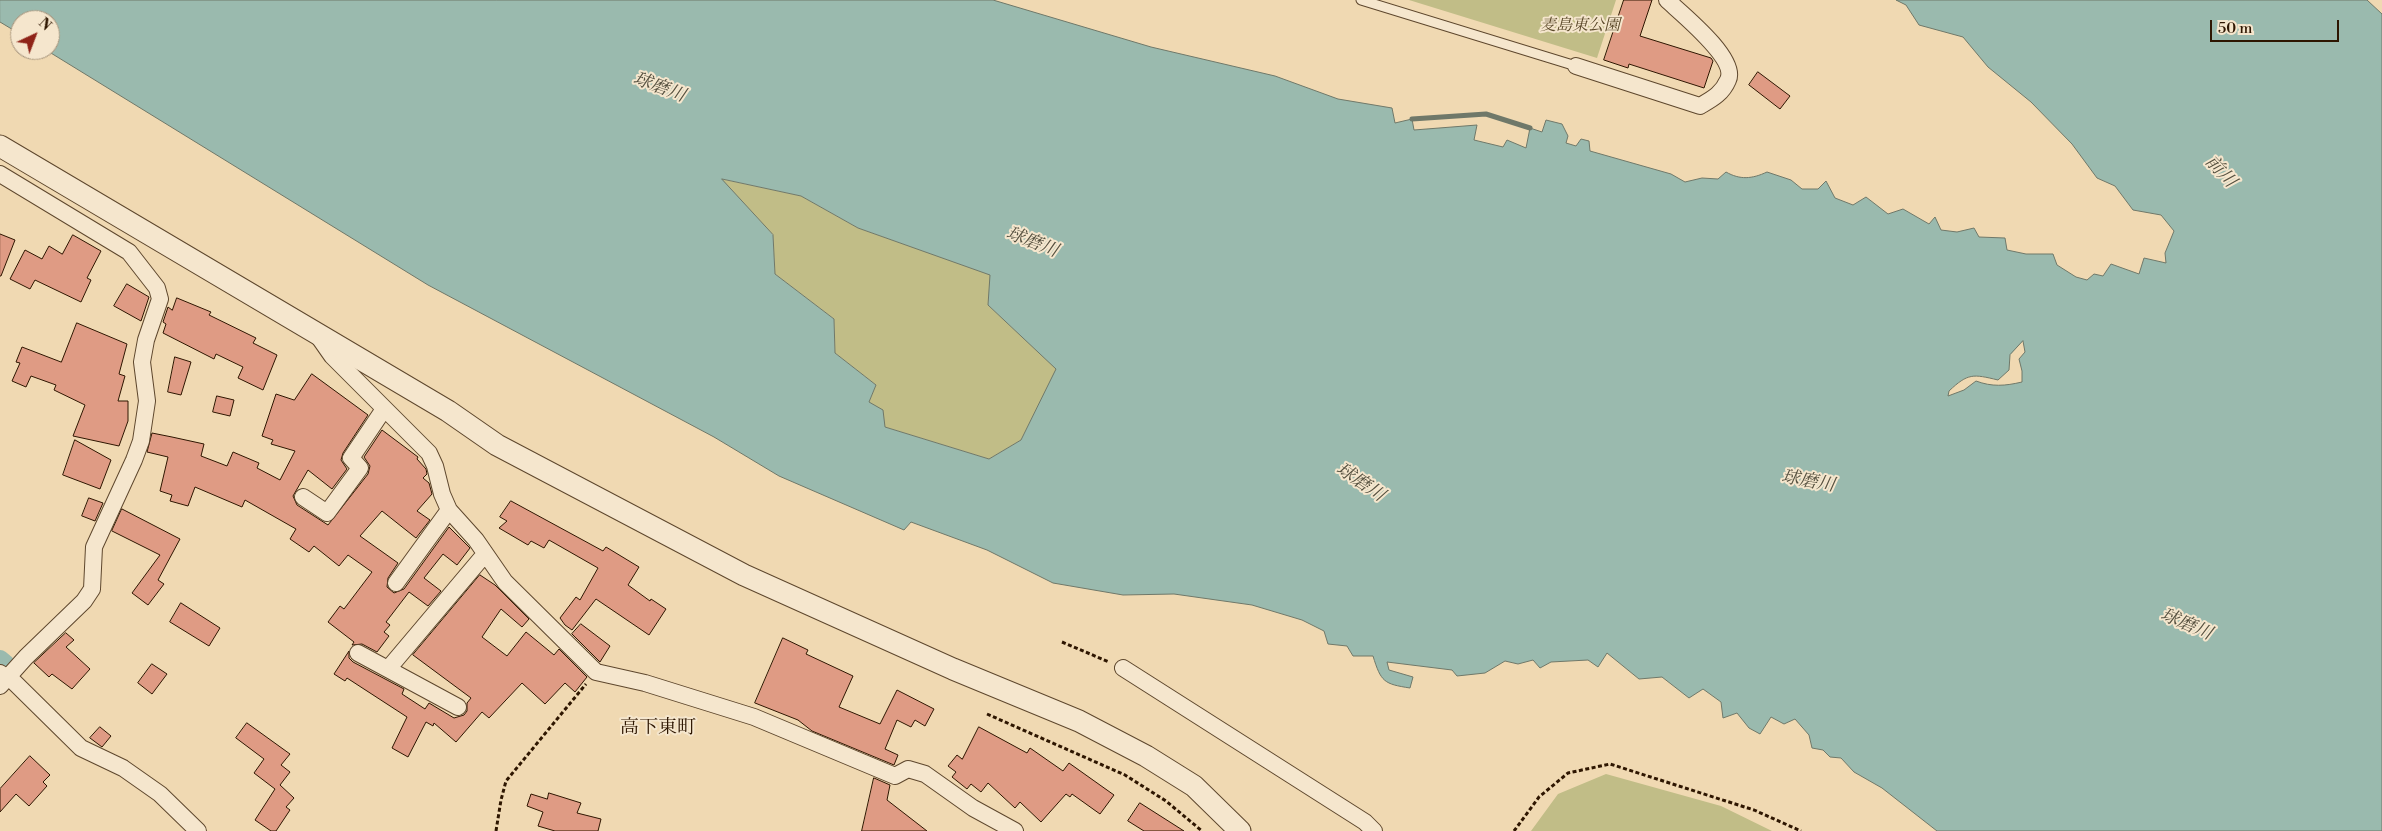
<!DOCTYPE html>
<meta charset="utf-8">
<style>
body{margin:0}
#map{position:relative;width:2382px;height:831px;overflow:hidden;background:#f0d9b2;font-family:"Libre Bodoni",serif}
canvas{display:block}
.north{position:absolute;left:10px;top:10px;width:50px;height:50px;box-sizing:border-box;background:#f5e6cd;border:1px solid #a5937b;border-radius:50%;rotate:43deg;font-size:14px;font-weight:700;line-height:20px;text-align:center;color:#2e1601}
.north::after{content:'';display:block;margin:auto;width:18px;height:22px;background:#8f2418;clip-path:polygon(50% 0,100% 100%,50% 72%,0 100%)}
.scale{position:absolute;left:2210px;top:20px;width:129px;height:22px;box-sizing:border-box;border:2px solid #2e1601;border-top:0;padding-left:6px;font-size:15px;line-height:18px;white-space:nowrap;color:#2e1601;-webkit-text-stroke:4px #f5e6cd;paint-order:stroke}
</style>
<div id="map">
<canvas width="2382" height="831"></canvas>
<div class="north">N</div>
<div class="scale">50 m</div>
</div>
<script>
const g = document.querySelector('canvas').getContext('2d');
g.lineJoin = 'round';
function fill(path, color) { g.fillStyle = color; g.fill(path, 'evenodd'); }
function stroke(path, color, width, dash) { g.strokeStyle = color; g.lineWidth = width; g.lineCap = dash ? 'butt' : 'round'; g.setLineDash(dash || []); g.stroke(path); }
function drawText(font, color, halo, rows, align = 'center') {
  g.font = font + ' "Libre Bodoni","Noto Serif JP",serif'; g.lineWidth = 4; g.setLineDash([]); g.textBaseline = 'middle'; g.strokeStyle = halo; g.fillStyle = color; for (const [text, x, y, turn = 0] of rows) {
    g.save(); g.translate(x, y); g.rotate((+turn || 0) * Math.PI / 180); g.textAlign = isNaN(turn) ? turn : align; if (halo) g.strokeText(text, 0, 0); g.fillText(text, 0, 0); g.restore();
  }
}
fill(new Path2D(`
 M 1409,0 L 1616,0 L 1597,58 Z
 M 721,179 L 801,196 L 858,228 L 991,275 L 988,305 L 1057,369 L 1021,440 L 989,459 L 885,427 L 869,402 L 876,385 L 835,353 L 834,319 L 775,274 L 773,235 Z
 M 1606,774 L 1721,806 L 1772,831 L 1531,831 L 1558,794 Z`), '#c1bd87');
const water = new Path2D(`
 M 0,0 L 993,0 L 1151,47 L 1275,76 L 1338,99 L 1392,108 L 1395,123 L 1412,119 L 1414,130 L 1477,125 L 1474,140 L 1503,147 L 1507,140 L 1526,148 L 1530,128 L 1542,132 L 1546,120 L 1562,124 L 1568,136 L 1566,143 L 1576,146 L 1581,139 L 1589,141 L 1590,151 L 1671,174 L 1685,182 L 1702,178 L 1718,179 L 1726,172 C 1740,180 1752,179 1767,172 L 1791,180 L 1802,189 L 1818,189 L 1826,181 L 1835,198 L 1853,205 L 1866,197 L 1888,214 L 1903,209 L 1929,224 L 1935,217 L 1941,230 L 1957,232 L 1974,228 L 1979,237 L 2005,238 L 2007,250 L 2026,254 L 2053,254 L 2057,265 L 2076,277 L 2087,280 L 2094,274 L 2103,276 L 2111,264 L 2139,274 L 2144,258 L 2166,263 L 2165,253 L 2174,231 L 2161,215 L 2133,210 L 2115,186 L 2097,178 L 2072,144 L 2031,102 L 1988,67 L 1963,37 L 1919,25 L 1906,5 L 1896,0 L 2367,0 L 2382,14 L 2382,831 L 1937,831 L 1882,788 L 1854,772 L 1841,758 L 1830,757 L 1823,750 L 1812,748 L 1809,735 L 1795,719 L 1784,724 L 1771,717 L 1760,734 L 1749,728 L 1737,713 L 1723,718 L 1721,702 L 1703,689 L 1689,698 L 1662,677 L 1639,679 L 1607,653 L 1598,667 L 1588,660 L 1551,662 L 1540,668 L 1533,660 L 1518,664 L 1505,661 L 1485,673 L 1457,676 L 1452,670 L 1387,662 L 1389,670 L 1413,677 L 1410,688 C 1384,684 1381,682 1373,656 L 1353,656 L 1347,646 L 1328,644 L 1324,631 L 1302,620 L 1252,605 L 1174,594 L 1123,595 L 1053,583 L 987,550 L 911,522 L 904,530 L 779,476 L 714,437 L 428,285 L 46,50 L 50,50 L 50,20 L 20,20 L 20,34 L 0,22 ZM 722,179 L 801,196 L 858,228 L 990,275 L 988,305 L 1056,369 L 1021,440 L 989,459 L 885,427 L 883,410 L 869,402 L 876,385 L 835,353 L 834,319 L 775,274 L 773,235 ZM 2023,341 L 2025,352 L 2019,359 L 2022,371 L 2022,382 C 2005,386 1992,387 1976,381 L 1964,390 L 1948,396 L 1949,391 C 1968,373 1973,374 1998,380 L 2009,370 L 2010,355 Z`);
fill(water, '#9abaae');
stroke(water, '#6f7869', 1);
stroke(new Path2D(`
 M 1412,119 L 1486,114 L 1530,128`), '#6f7869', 5);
stroke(new Path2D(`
 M 0,659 L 6,664`), '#9abaae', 18);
const building = new Path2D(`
 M 1624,0 L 1652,0 L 1640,36 L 1711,58 L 1713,61 L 1704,88 L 1629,64 L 1628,68 L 1604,60 Z
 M 1758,72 L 1790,96 L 1780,109 L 1749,85 Z
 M 0,234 L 15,240 L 1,276 L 0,276 Z
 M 73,235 L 101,251 L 87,278 L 91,280 L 81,302 L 35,280 L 30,289 L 10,279 L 25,250 L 42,259 L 49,246 L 62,254 Z
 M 127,284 L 149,297 L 141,321 L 114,306 Z
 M 177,298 L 211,312 L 209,315 L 256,338 L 253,343 L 277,355 L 263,390 L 238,378 L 243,367 L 216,354 L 214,359 L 163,333 L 166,324 L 163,322 L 168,307 L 172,310 Z
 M 77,323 L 127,344 L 119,374 L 125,376 L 118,401 L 128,401 L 128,421 L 119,446 L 73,436 L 85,405 L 54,390 L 56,385 L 31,376 L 26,387 L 12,381 L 20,363 L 16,362 L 22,347 L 61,362 Z
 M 175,357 L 191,362 L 181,395 L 168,392 Z
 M 312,374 L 368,415 L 343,453 L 341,460 L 347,469 L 332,489 L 308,470 L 293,496 L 297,505 L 328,525 L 368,474 L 370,466 L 364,457 L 382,430 L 418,457 L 417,459 L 426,469 L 427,474 L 423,478 L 429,483 L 432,494 L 417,511 L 430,520 L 416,538 L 382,511 L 360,536 L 398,563 L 388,578 L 387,587 L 394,593 L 404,589 L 449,527 L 470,548 L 457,565 L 443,554 L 424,578 L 441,591 L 428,606 L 409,592 L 386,622 L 390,625 L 384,632 L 389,636 L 377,652 L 362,644 L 352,645 L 354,642 L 328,622 L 340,606 L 344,609 L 372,572 L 348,555 L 339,566 L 314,546 L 309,552 L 290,539 L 296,529 L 245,500 L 242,507 L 195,487 L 188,506 L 170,501 L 172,495 L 160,491 L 168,457 L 147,452 L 152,433 L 172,437 L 204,444 L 201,456 L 227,466 L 233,452 L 259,463 L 257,468 L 280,480 L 295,451 L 271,444 L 273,440 L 262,436 L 276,394 L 294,400 Z
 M 217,396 L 234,400 L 230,416 L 213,412 Z
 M 75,440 L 111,460 L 100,489 L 63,475 Z
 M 89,498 L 103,503 L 95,521 L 82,516 Z
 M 511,501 L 603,551 L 606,547 L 639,567 L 628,585 L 650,601 L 651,599 L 666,609 L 649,635 L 596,599 L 572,630 L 565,625 L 560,618 L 576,597 L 580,600 L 598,568 L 549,540 L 544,548 L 531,541 L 528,545 L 499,528 L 507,521 L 500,517 Z
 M 122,509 L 180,539 L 158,580 L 164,584 L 148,605 L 132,593 L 160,555 L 112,531 Z
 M 480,575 L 495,585 L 529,619 L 522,627 L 501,609 L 482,637 L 507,656 L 526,632 L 554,655 L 559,649 L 587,677 L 575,692 L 565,683 L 545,704 L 522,683 L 489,718 L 482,712 L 456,742 L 434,723 L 433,726 L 426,722 L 408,757 L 392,748 L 407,717 L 347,678 L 345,681 L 334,674 L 349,651 L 349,658 L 353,662 L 404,689 L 402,694 L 425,709 L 429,703 L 454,718 L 464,715 L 467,711 L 467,703 L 471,698 L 413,655 Z
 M 181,603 L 220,628 L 209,646 L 170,622 Z
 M 581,624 L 610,646 L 600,662 L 572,634 Z
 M 66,633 L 74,640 L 66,647 L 90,669 L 72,689 L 52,674 L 49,677 L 34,663 Z
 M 783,638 L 808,650 L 806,654 L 853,676 L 839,707 L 880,724 L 897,690 L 934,709 L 925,726 L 915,720 L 911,727 L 897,720 L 885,749 L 898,755 L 894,765 L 812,731 L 798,720 L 755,703 Z
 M 152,664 L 167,674 L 152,694 L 138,683 Z
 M 247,723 L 290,754 L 281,765 L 290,772 L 280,785 L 294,798 L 286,807 L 290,810 L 276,831 L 271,831 L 255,820 L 275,789 L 254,773 L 264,759 L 236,738 Z
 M 100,727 L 111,736 L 102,747 L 90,738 Z
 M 979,727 L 1027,753 L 1030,748 L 1063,771 L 1069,763 L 1114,795 L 1100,814 L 1072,794 L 1070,797 L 1066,794 L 1041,822 L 1020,802 L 1015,808 L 988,783 L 981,792 L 971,784 L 967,789 L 952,777 L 956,772 L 948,766 L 957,755 L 962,759 Z
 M 30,756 L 50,775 L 43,782 L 47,786 L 29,806 L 16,794 L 0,812 L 0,789 Z
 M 874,778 L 890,785 L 887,800 L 927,831 L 862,831 Z
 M 549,793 L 581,803 L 577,813 L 601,819 L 598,831 L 555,831 L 538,826 L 543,812 L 527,806 L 531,794 L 547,799 Z
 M 1140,803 L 1184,831 L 1144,831 L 1128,821 Z`);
fill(building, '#df9b84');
stroke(building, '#2e1601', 1);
const service = new Path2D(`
 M 1361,0 L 1576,66`);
const minor = new Path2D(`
 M 1576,66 L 1700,106 C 1712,99 1722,94 1728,80 C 1738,59 1682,14 1667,0
 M 0,174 L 129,252 L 157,288 L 160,299 L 146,340 L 142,362 L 147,401 L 141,441 L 134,460 L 94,547 L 92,589 L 84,601 L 26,657 L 0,686
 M 318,336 L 332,356 L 429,453 L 435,466 L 442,494 L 449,510 L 476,540 L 505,582 L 596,672 L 645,683 L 754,717 L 895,776 L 908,769 L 925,774 L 973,808 L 1015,831
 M 303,497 L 327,513 L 360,468 L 351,458 L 384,409
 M 396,583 L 449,510
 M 358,653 L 458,707
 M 1123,668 L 1365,822 L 1374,831
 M 388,669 L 485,554
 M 0,673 L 14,682 L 81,748 L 123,768 L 160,794 L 198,831`);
const tertiary = new Path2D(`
 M 0,146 L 448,411 L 497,445 L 744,575 L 953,669 L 1079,721 L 1146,756 L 1194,786 L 1240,831`);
stroke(service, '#5e472d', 11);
stroke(minor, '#5e472d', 18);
stroke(tertiary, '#5e472d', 23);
stroke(new Path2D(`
 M 1062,642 L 1109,662
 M 987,714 L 1125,775 L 1166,801 L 1202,831
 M 496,831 L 501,800 L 506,781 L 586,684
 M 1514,831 L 1539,797 L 1568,773 L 1610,764 L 1754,810 L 1801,831`), '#2e1601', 3, [4, 2.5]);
stroke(service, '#f5e6cd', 9);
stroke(minor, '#f5e6cd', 16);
stroke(tertiary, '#f5e6cd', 21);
drawText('italic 16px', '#5a4829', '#f5e6cd', [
 ["麦島東公園",1580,26]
]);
drawText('italic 18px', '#544f3e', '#f5e6cd', [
 ["球磨川",659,88,20],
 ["前川",2220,172,47],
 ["球磨川",1032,243,21],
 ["球磨川",1808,482,10],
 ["球磨川",1360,483,34],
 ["球磨川",2186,625,23]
]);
drawText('19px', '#2e1601', '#f5e6cd', [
 ["高下東町",658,728]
]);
</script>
